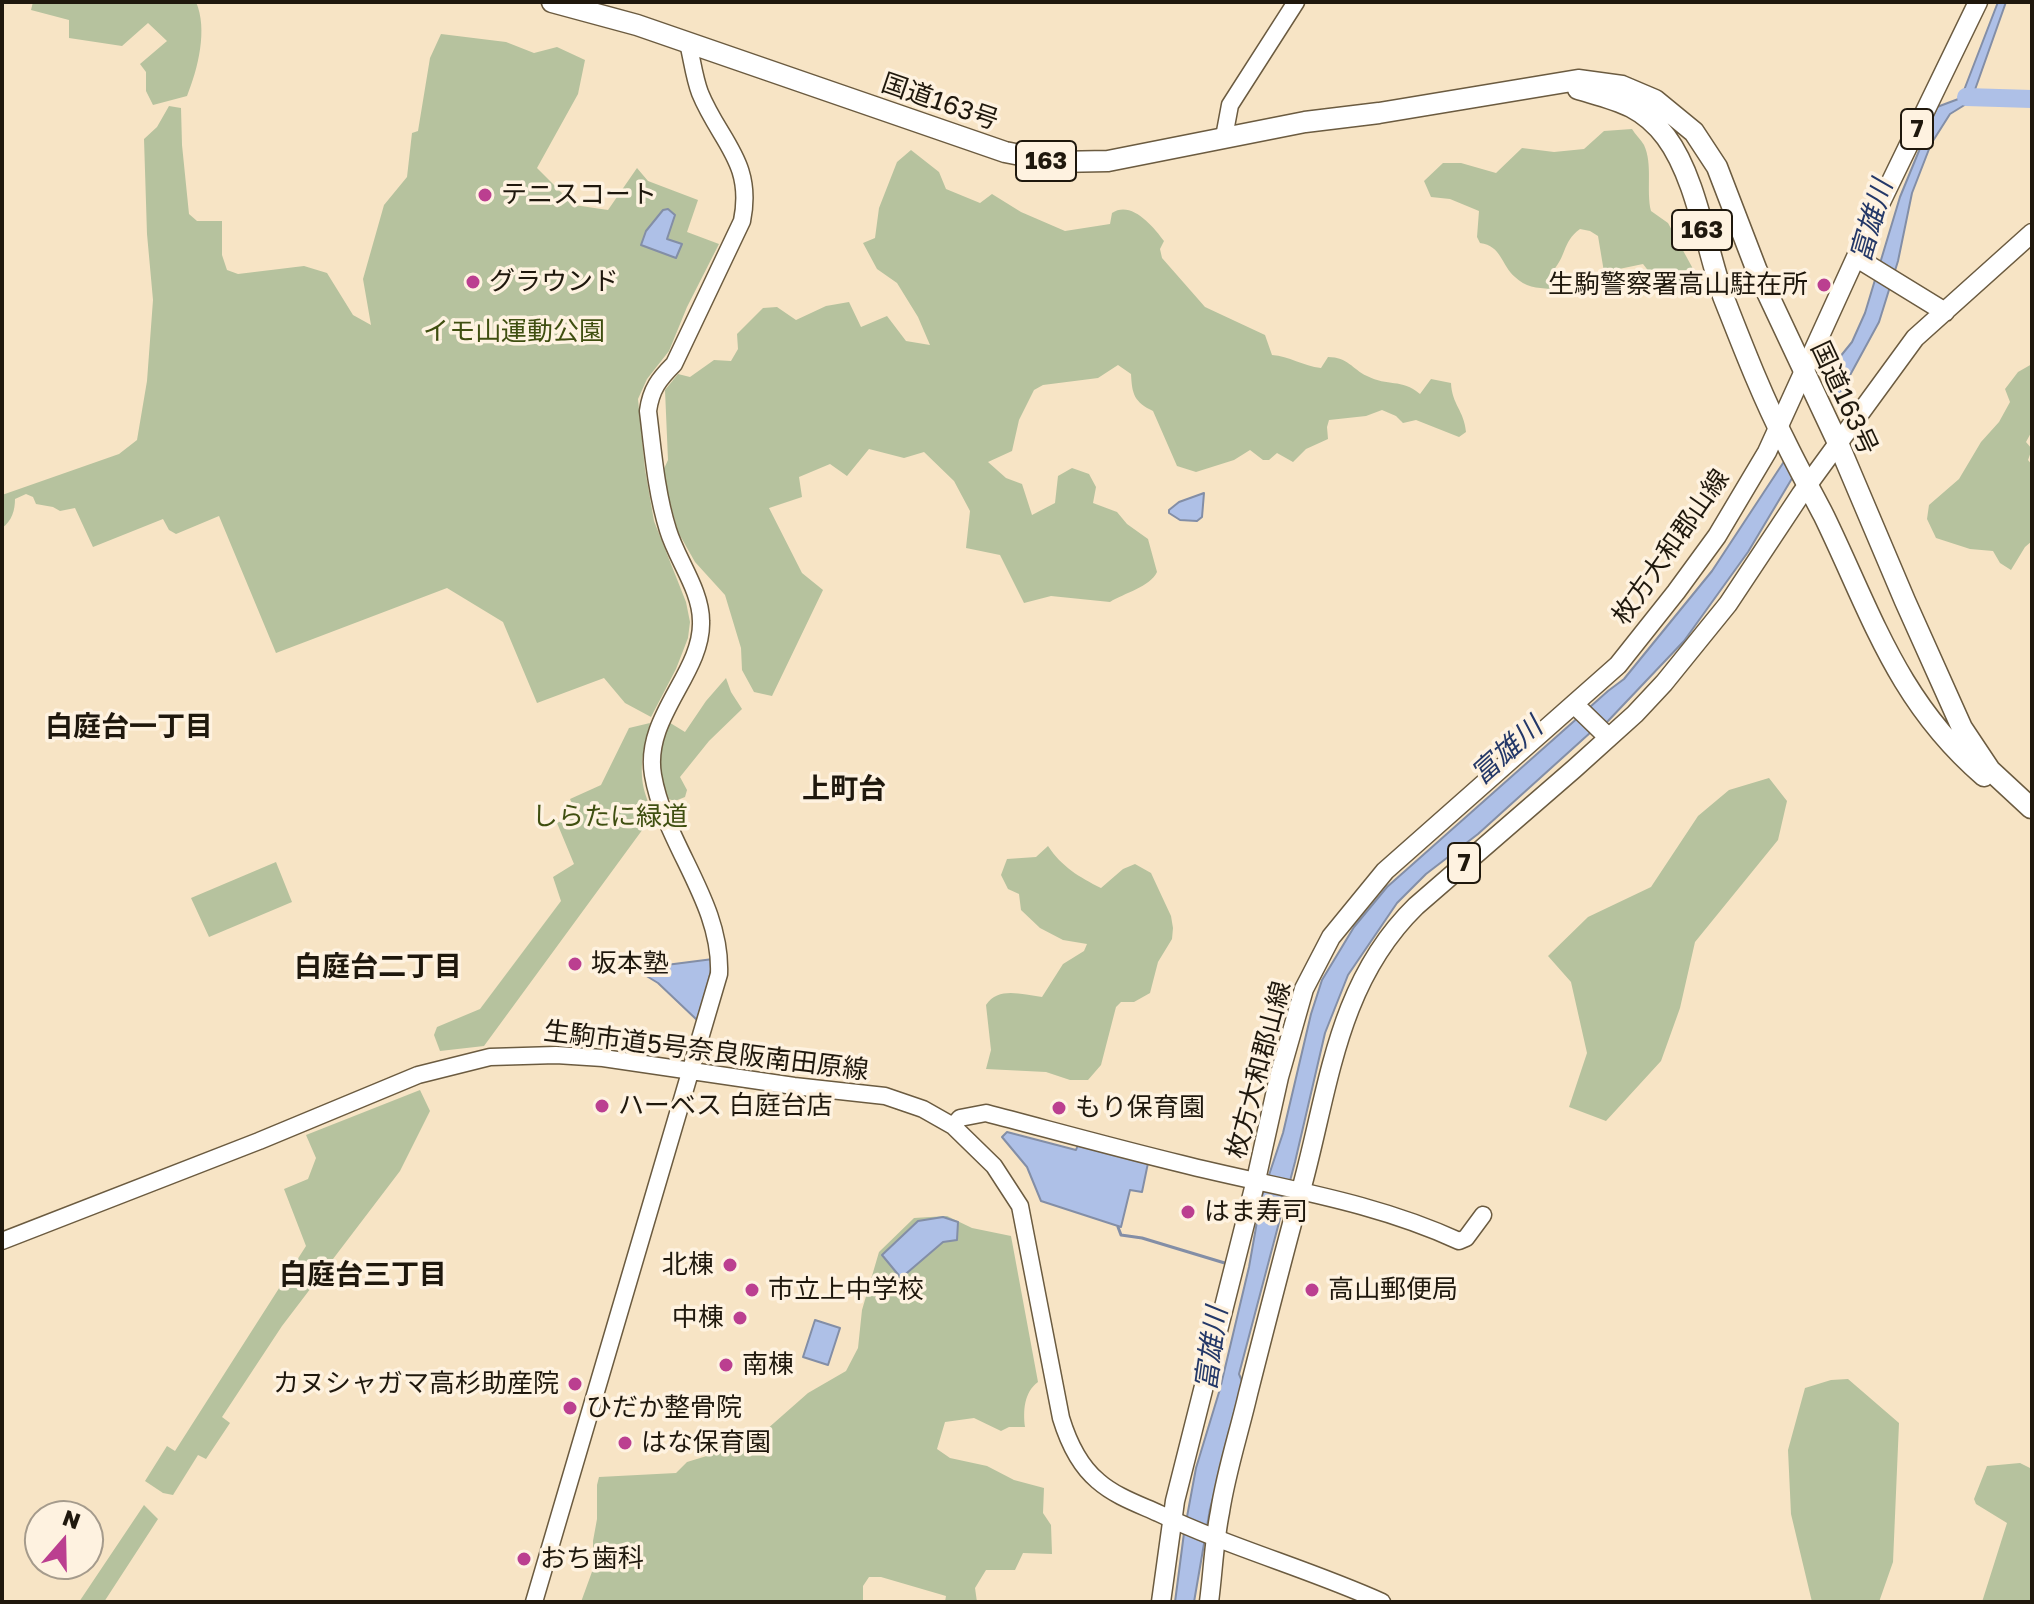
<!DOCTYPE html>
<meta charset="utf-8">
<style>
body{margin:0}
#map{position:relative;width:2034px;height:1604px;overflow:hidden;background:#f7e4c5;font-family:"Golos Text",sans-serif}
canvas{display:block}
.frame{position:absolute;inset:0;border:4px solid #1f180d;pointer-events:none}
.north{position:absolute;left:24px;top:1500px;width:80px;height:80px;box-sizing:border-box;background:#fef2e0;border:2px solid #a59b8c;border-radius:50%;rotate:20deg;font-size:22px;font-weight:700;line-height:32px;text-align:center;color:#1f180d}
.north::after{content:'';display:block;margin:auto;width:28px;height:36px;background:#bb3f90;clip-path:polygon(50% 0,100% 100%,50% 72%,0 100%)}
</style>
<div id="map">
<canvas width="2034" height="1604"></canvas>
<div class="frame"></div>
<div class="north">N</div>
</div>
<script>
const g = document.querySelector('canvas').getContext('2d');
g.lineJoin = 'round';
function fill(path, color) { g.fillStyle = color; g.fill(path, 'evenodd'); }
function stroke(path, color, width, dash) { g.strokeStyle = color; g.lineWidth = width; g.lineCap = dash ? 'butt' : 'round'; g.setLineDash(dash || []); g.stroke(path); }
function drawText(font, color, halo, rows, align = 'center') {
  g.font = font + ' "Golos Text","Noto Sans JP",sans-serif'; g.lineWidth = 7; g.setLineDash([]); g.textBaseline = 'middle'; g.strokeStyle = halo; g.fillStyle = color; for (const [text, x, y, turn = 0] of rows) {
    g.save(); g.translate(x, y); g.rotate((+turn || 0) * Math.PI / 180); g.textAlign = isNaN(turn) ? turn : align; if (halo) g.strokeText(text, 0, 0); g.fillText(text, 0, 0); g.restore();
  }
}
fill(new Path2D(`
 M 33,2 L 196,2 C 208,29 198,69 187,96 L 153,105 L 146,91 L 146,72 L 140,64 L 167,41 L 148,23 L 122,46 L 69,38 L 69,20 L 31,10 Z
 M 441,34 L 506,42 L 534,53 L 557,47 L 585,60 L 578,94 L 537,168 L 574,205 L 608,210 L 637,168 L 648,181 L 698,200 L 687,232 L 719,244 L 687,307 L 669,351 L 647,379 L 638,399 L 645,469 L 654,521 L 686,602 L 690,622 L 688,638 L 676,669 L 651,717 L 625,703 L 604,678 L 537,703 L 503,622 L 447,588 L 276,653 L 219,516 L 176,534 L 169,530 L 163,519 L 93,547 L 75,508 L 60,511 L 53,507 L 36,504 L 33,497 L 26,494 L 15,499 C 15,510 12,521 2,528 L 2,495 L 119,454 L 137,440 L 147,381 L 153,300 L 147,234 L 144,139 L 157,127 L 169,106 L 181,108 L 182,145 L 189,214 L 197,221 L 222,221 L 222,255 L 227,270 L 238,274 L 304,266 L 327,273 L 353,315 L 371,325 L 363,279 L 384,205 L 407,177 L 412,133 L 418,131 L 430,58 Z
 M 1632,129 C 1635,134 1641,140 1644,145 C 1653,164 1646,191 1651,211 L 1668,223 L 1692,267 L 1696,282 L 1692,294 C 1673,296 1665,287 1661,270 L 1650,273 L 1643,264 L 1619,269 L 1605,278 L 1598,236 L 1590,231 L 1580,229 C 1561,243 1568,256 1550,274 L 1550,289 C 1537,288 1525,287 1515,277 C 1501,265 1502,246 1480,243 L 1477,237 L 1479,211 L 1450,199 L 1431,197 L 1424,181 L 1443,163 L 1461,163 L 1496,173 L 1522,148 L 1554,152 L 1584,149 L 1604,131 Z
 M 911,150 L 939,172 L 946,189 L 980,203 L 992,194 L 1021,212 L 1065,231 L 1110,224 L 1112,213 C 1131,200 1153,226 1164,241 L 1160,249 L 1162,258 L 1205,307 L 1265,335 L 1272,355 C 1289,356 1303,366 1321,368 L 1328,357 C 1348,357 1352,369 1367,376 C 1388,387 1401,378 1420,394 L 1431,379 L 1451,383 C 1452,405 1464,410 1466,432 L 1459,437 L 1416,420 L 1403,423 L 1396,416 L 1382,410 L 1366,416 L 1329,420 L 1327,427 L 1328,439 L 1306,449 L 1293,462 L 1277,453 L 1269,460 L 1263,460 L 1250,450 L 1234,460 L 1196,472 L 1177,466 L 1153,411 C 1134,402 1132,394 1131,374 L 1118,365 L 1098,378 L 1043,385 L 1034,390 L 1019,420 L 1012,451 L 988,462 L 1006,478 L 1022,484 L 1032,515 L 1055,503 L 1058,476 L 1072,468 L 1089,474 L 1096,487 L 1093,503 L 1117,512 L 1127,524 L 1148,539 L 1157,572 C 1150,587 1124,593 1110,602 L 1051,596 L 1024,603 L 1000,555 L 966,548 L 970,511 L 954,481 L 924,452 L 904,458 L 869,449 L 847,476 L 830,464 L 799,477 L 802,497 L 769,508 L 802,573 L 823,590 L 772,696 L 754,692 L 742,670 L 741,648 L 725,595 L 695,562 L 678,532 L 662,473 L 668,460 L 665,390 L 678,374 L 690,377 L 714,360 L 731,361 L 738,349 L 737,334 L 763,308 L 777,307 L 796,320 L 826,306 L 849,302 L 861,327 L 887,316 L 906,341 L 930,345 L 918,317 L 897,283 L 877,269 L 863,243 L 875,238 L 879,208 L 897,162 Z
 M 2032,364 L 2032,431 L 2026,442 L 2032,449 L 2028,460 L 2032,465 L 2032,541 L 2025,547 L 2011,570 L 2000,563 L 1993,551 L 1970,549 L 1936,538 L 1927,519 L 1929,505 L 1959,479 L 1981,442 L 1999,422 L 2010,402 L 2005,389 L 2018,372 Z
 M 726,678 L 731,692 L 742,709 L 709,741 L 680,777 L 687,790 L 685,797 L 675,801 L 665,798 L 657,759 L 667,721 L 685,732 L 706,701 Z
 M 650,723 C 644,747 638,769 645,793 C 648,803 651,808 651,818 L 484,1046 L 440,1051 L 434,1035 L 437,1027 L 480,1009 L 561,901 L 553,877 L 574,864 L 557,823 L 576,814 L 570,799 L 601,785 L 629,728 Z
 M 1769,778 L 1787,801 L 1778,840 L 1695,942 L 1680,1008 L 1661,1061 L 1606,1121 L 1569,1107 L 1587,1053 L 1571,982 L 1548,956 L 1588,917 L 1651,887 L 1698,816 L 1729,790 Z
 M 1048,846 C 1062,867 1079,877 1101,888 L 1123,869 L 1135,864 L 1151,873 L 1171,916 L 1173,928 L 1172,939 L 1158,962 L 1150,993 L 1134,1002 L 1121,1002 L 1116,1007 L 1101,1065 L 1088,1080 L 1070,1080 L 1046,1072 L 986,1069 L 991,1050 L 986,1005 C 999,986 1022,995 1042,997 L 1063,964 L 1084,951 L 1087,944 L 1063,940 L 1040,928 L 1021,910 L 1019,894 L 1008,889 L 1001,875 L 1007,859 L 1036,857 Z
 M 276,862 L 292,902 L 209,937 L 191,898 Z
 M 420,1090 L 430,1111 L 400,1171 L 282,1326 L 222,1417 L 230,1423 L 206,1459 L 198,1455 L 173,1495 L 163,1493 L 145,1481 L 167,1446 L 175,1451 L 306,1246 L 284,1189 L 308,1179 L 316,1158 L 306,1135 Z
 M 947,1216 L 972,1228 L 1011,1236 L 1038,1382 C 1024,1392 1023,1411 1025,1427 L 1009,1427 L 1001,1431 L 974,1418 L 945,1422 L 937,1449 L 950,1458 L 987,1466 L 1014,1480 L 1044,1488 L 1043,1513 L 1051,1525 L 1052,1554 L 1023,1553 L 1015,1570 L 986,1570 L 975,1588 L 977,1602 L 945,1602 L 946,1596 L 881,1577 L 869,1577 L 863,1586 L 863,1602 L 581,1602 L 593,1569 L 593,1541 L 597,1519 L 597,1485 L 599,1477 L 676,1473 L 687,1462 L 710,1455 L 712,1441 L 720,1436 L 766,1430 L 808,1393 L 846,1371 L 858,1348 L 862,1310 L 879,1252 L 914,1218 Z
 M 1848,1379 L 1899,1423 L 1893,1562 L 1879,1602 L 1812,1602 L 1791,1514 L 1788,1450 L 1805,1388 L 1831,1380 Z
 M 2020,1463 L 2032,1469 L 2032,1602 L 1982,1602 L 2007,1523 L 1976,1504 L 1974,1499 L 1987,1466 Z
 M 144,1505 L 158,1519 L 104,1602 L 79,1602 Z`), '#b6c29e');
const water = new Path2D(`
 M 1998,2 L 2006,2 L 1971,101 L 1950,114 L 1931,144 L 1912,193 L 1898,261 L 1879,322 L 1812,445 L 1748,552 L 1684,641 L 1608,721 L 1591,732 L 1478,834 L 1426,874 L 1397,903 L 1348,975 L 1325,1033 L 1295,1162 L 1239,1374 L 1244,1386 L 1210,1509 L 1194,1602 L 1175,1602 L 1184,1533 L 1196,1468 L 1220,1389 L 1249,1267 L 1261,1199 L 1283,1133 L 1311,1014 L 1322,980 L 1354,927 L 1387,887 L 1608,691 L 1624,679 L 1712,571 L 1787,457 L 1831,368 L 1852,342 L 1865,313 L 1900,197 L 1937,107 L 1961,98 Z
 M 668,209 L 675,215 L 667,239 L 682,244 L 676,258 L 641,245 L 646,231 L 663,210 Z
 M 1204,493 L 1202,517 L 1197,521 L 1180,520 L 1169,513 L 1169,510 L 1179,502 Z
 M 713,959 L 709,980 L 697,1020 L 658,983 L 635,969 Z
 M 1007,1132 L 1076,1150 L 1078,1145 L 1148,1163 L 1142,1192 L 1130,1190 L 1121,1227 L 1041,1201 L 1027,1167 L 1002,1137 Z
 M 943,1217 L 958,1222 L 957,1240 L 943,1242 L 901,1278 L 882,1255 L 918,1221 Z
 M 815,1320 L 840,1328 L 828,1365 L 803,1357 Z`);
fill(water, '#aec0e7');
stroke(water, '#838ea6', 2);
fill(new Path2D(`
 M 1824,374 L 1836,406 L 1794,483 L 1782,458 Z`), '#f7e4c5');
stroke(new Path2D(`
 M 1118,1227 L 1121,1235 L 1142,1238 L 1228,1264`), '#838ea6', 3);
stroke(new Path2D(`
 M 1966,97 L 2032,99`), '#aec0e7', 18);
const secondary = new Path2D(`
 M 1224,137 L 1230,105 L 1296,2
 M 953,1126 L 960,1118 L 986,1113 C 1051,1130 1116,1148 1182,1164 C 1277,1188 1370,1200 1459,1241 L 1466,1238 L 1483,1215
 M 2,1241 L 259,1141 L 418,1075 L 490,1057 L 556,1055 L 603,1058 L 794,1086 L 885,1096 L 923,1109 L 953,1126 L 994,1166 L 1020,1206 L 1061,1418 C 1068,1441 1080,1466 1098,1481 C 1115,1496 1138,1504 1158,1513 C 1231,1548 1309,1569 1382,1602
 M 534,1602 L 719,974 C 722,902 665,845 653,775 C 643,717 703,673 701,621 C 701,590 677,560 668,530 C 656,492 653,451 648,411 C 651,389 659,379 674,364 L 742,221 C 754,162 720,142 700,93 C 694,77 692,59 688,43`);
const primary = new Path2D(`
 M 1857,258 L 1945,312
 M 1575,705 L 1608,737
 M 1161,1602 L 1175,1501 L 1256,1180 L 1279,1077 L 1304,989 L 1331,937 L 1385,871 L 1618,665 L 1676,592 L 1717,536 L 1767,452 L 1882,200 L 1978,2
 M 1209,1602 C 1213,1572 1214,1541 1220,1512 C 1226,1472 1239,1433 1248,1394 C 1265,1327 1282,1260 1300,1194 C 1329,1091 1335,985 1416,906 L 1574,769 L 1635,714 L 1664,683 L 1728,604 L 1801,494 L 1915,338 L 2032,233`);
const highway = new Path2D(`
 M 552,2 L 637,25 L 1005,152 L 1056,162 L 1108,161 L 1305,122 L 1379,113 L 1578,80 L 1622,86 L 1655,100 L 1694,132 L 1717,167 L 1757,271 L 1838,443 L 1905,601 L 1962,728 L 1990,770 L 2031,808
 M 1578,89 C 1615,100 1641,104 1666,137 C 1696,177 1706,247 1723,296 C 1742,344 1761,394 1785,441 C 1797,466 1811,491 1824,516 C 1872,615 1897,701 1984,776`);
stroke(secondary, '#6b5b40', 19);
stroke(primary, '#6b5b40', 21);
stroke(highway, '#6b5b40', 23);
stroke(secondary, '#fff', 16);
stroke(primary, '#fff', 18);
stroke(highway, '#fff', 20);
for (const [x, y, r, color] of [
 [485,195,8,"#bb3f90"],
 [473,282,8,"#bb3f90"],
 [1824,285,8,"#bb3f90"],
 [575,964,8,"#bb3f90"],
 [602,1106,8,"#bb3f90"],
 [1059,1108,8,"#bb3f90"],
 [1188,1212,8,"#bb3f90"],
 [730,1265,8,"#bb3f90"],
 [752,1290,8,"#bb3f90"],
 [1312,1290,8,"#bb3f90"],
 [740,1318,8,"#bb3f90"],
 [726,1365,8,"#bb3f90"],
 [575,1384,8,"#bb3f90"],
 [570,1408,8,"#bb3f90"],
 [625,1443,8,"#bb3f90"],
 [524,1559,8,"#bb3f90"]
]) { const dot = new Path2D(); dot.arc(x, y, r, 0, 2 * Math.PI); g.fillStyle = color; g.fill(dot); stroke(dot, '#fef2e0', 3); }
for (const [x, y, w] of [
 [1917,129,32],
 [1046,161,60],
 [1702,230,60],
 [1464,863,32]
]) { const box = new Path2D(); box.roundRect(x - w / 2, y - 20, w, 40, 6); g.fillStyle = '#fef2e0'; g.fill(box); stroke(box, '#1f180d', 2); }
drawText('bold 24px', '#1f180d', null, [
 ["7",1917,129],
 ["163",1046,161],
 ["163",1702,230],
 ["7",1464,863]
]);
drawText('26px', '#1f180d', '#fef2e0', [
 ["国道163号",940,102,19],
 ["国道163号",1844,398,65],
 ["枚方大和郡山線",1671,547,-55],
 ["生駒市道5号奈良阪南田原線",706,1051,7],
 ["枚方大和郡山線",1259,1070,-75]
]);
drawText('26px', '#1f180d', '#fef2e0', [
 ["テニスコート",501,195],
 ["グラウンド",489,282],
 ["生駒警察署高山駐在所",1808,285,"right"],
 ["坂本塾",591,964],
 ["ハーベス 白庭台店",618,1106],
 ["もり保育園",1075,1108],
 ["はま寿司",1204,1212],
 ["北棟",714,1265,"right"],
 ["市立上中学校",768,1290],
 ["高山郵便局",1328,1290],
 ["中棟",724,1318,"right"],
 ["南棟",742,1365],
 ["カヌシャガマ高杉助産院",559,1384,"right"],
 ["ひだか整骨院",586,1408],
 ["はな保育園",641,1443],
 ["おち歯科",540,1559]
], 'left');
drawText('26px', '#3f4f10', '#fef2e0', [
 ["イモ山運動公園",514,332],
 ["しらたに緑道",610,817]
]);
drawText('italic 28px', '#243868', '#fef2e0', [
 ["富雄川",1872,221,-74],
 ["富雄川",1507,751,-42],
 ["富雄川",1212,1349,-82]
]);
drawText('bold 28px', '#1f180d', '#fef2e0', [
 ["白庭台一丁目",129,727],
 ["上町台",844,789],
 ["白庭台二丁目",378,967],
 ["白庭台三丁目",363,1275]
]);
</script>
